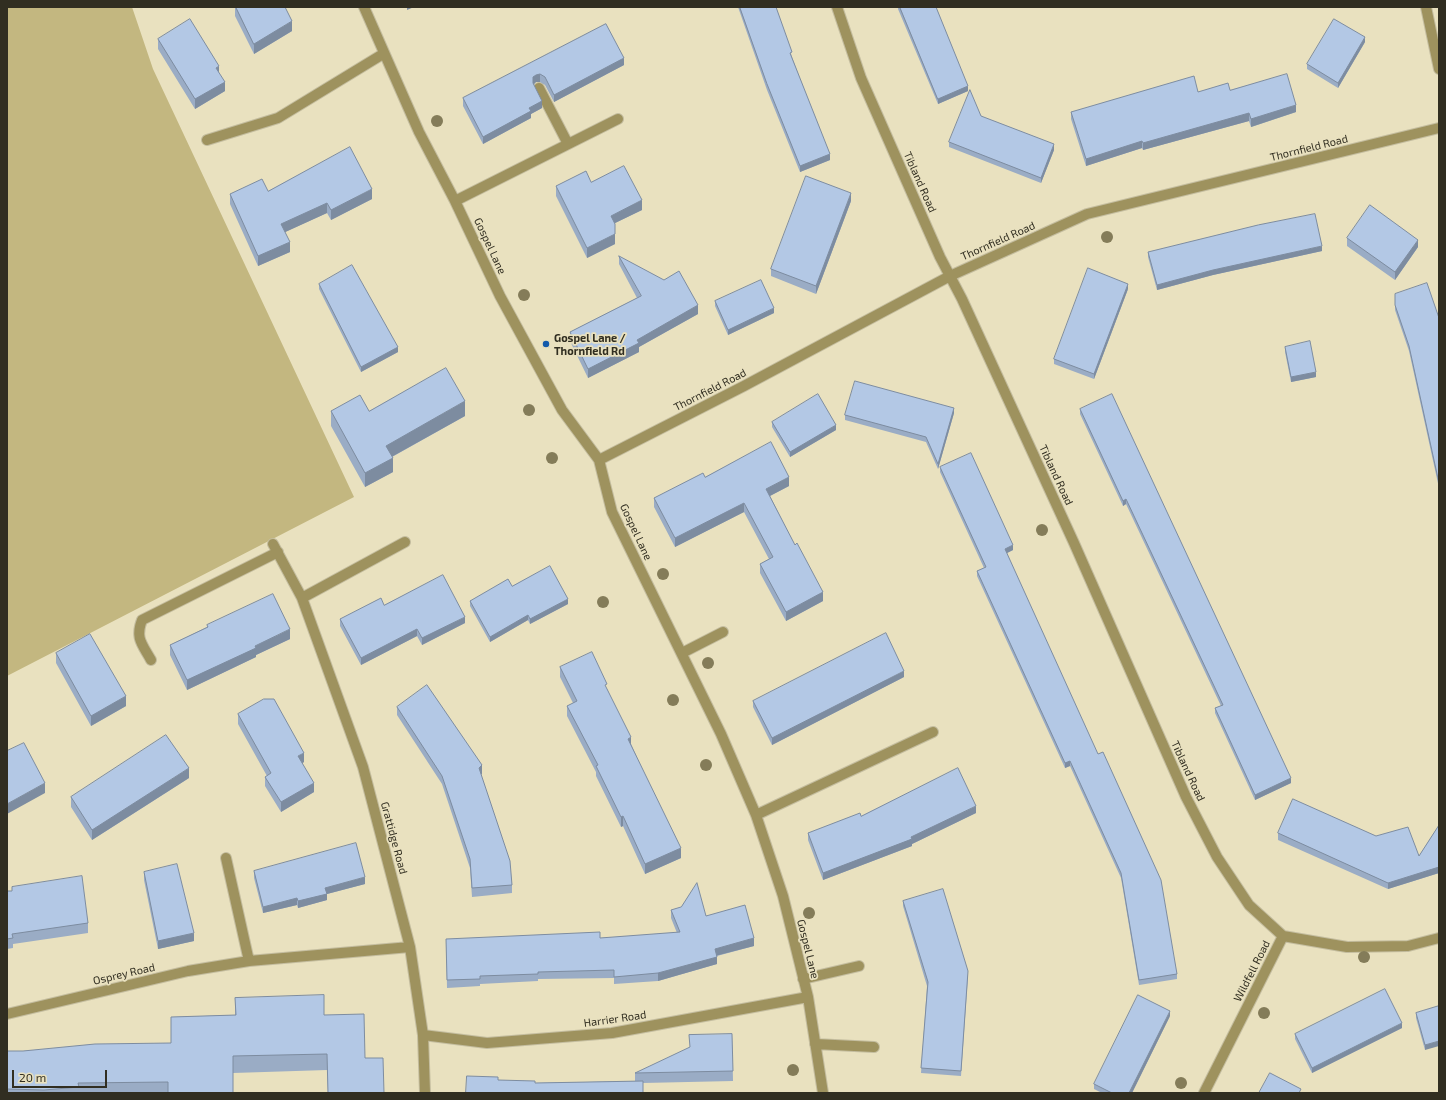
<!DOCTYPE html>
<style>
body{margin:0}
#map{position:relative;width:1446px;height:1100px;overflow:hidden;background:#e9e1bf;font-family:"Exo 2",sans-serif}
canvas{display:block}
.frame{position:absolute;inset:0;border:8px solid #312e21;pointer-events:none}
.scale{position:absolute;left:12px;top:1070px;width:95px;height:18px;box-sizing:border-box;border:2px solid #312e21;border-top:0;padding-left:5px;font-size:12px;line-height:14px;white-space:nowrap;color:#312e21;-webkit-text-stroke:3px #e9e1bf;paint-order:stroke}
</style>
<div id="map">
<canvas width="1446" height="1100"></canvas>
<div class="frame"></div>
<div class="scale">20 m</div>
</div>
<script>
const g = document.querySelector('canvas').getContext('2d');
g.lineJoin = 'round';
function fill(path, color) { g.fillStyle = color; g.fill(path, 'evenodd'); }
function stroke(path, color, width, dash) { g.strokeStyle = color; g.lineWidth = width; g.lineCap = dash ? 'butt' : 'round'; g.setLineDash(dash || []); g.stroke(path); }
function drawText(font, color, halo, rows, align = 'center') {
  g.font = font + ' "Exo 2",sans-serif'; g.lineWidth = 3.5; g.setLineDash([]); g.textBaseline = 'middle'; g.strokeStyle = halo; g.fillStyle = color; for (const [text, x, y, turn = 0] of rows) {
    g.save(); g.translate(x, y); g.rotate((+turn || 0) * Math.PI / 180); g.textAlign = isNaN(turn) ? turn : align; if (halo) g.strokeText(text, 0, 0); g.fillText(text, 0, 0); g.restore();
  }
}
fill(new Path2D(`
 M 7,7 L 132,7 L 153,69 L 354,497 L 7,676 Z`), '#c3b780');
const minor = new Path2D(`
 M 364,7 L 419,132 L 455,201 L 500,296 L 562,410 L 599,460 L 612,512 L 721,734 L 756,815 L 783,896 L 808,997 L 823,1093
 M 837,7 L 861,78 L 940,257 L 962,299 L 1074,543 L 1186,797 L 1217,857 L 1249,905 L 1283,936
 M 1426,7 L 1439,69
 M 539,88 L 568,144
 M 207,140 L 278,118 L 383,54
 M 455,201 L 618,119
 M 599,460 L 744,386 L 950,276 L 1087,214 L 1439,128
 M 273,544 L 302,598 L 363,767 L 410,947 L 423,1035 L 425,1093
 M 302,598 L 405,542
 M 682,653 L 723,632
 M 151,660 C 142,644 135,638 142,620 L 278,552
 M 756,815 L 933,732
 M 226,858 L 249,961
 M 803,979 L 859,966
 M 7,1014 L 188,971 L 249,961 L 410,947
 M 423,1035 L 487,1043 L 612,1033 L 808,997
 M 815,1044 L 874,1047
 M 1204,1093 L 1283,936 L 1347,947 L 1408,946 L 1439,938`);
stroke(minor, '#c4bd9f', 12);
stroke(minor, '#9e925e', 10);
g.fillStyle = '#847c59';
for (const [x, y] of [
 [437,121],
 [1107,237],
 [524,295],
 [529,410],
 [552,458],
 [1042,530],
 [663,574],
 [603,602],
 [708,663],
 [673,700],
 [706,765],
 [809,913],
 [1364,957],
 [1264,1013],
 [793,1070],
 [1181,1083]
]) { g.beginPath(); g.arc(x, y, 6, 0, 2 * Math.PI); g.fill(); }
fill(new Path2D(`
 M 235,7 L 292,31 L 254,54 L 235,16 Z
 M 738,7 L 776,7 L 792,57 L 830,160 L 800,172 L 767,90 Z
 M 898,7 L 936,7 L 968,91 L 938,104 L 898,9 Z
 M 606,24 L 624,65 L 554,102 L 545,85 L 540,82 L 536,82 L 534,84 L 542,108 L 531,114 L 531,118 L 483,144 L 463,106 L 463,98 Z
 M 158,39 L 219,73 L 225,91 L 195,109 L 158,49 Z
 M 1365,42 L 1338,88 L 1307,69 L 1307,64 Z
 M 1230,90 L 1296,112 L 1251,127 L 1249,121 L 1143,150 L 1142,148 L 1086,166 L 1071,119 L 1071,112 L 1198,92 Z
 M 949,142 L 1054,150 L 1041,183 L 949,147 Z
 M 591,182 L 642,210 L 615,223 L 615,244 L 587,258 L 556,196 L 556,186 Z
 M 268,191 L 372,199 L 331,220 L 327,213 L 285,232 L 290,252 L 258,266 L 230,204 L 230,194 Z
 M 851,201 L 816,294 L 771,276 L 771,269 Z
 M 1347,238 L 1418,247 L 1395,280 L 1347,246 Z
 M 1322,251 L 1213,275 L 1157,290 L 1148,257 L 1148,252 Z
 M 619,256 L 698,314 L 639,347 L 639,352 L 588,378 L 570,341 L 570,332 L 637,298 L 619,264 Z
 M 319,284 L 398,352 L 361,372 L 319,289 Z
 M 1128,289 L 1094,379 L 1054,364 L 1054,359 Z
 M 1395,294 L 1439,318 L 1439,488 L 1409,351 L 1395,310 Z
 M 715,301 L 774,313 L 728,335 L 715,306 Z
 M 1285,347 L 1316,377 L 1291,382 L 1285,352 Z
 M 1080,409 L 1291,783 L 1255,800 L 1215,713 L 1215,708 L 1221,706 L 1126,504 L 1123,506 L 1080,414 Z
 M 331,411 L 369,411 L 465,416 L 392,457 L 393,472 L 365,487 L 331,426 Z
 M 954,413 L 938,469 L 926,442 L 845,420 L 845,415 Z
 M 772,422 L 836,430 L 790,457 L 772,427 Z
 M 940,467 L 1013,550 L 1007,553 L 1177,974 L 1177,979 L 1139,985 L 1121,878 L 1070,766 L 1065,768 L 977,576 L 977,571 L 984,568 L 940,472 Z
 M 705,477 L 789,486 L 770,496 L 823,601 L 786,621 L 760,573 L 760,564 L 769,559 L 744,512 L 675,547 L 654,507 L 654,498 Z
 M 512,586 L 568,604 L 530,624 L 528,620 L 490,642 L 470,606 L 470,601 Z
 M 384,605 L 465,623 L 422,645 L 417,636 L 361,665 L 340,626 L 340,619 Z
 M 207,625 L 290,639 L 256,655 L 256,657 L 187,690 L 170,655 L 170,645 L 207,627 Z
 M 56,653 L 126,706 L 91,726 L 56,663 Z
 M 560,667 L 607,689 L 681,858 L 645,874 L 623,826 L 621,827 L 596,776 L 596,772 L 567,716 L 567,706 L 573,703 L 560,677 Z
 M 904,677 L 772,745 L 753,707 L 753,701 Z
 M 397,707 L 482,774 L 481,774 L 512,885 L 512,893 L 472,897 L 470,868 L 442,784 L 397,715 Z
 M 238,714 L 304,762 L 302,763 L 314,792 L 281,812 L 265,786 L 265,777 L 267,776 L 238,724 Z
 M 189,778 L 92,840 L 71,807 L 71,797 Z
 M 976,813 L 912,844 L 912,846 L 823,880 L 808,840 L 808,833 L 861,816 Z
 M 1439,825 L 1439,873 L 1388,889 L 1278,840 L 1278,833 L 1419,856 Z
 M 254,871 L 365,884 L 327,894 L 327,900 L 298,908 L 297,905 L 263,913 L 254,878 Z
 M 144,872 L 194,941 L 158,949 L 144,880 Z
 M 12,887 L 88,923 L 88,933 L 13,944 L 13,948 L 7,949 L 7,891 L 12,891 Z
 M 903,901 L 968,976 L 961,1076 L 921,1073 L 927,986 L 903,906 Z
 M 671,910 L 706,916 L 754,946 L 717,956 L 717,964 L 658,981 L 614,984 L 614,978 L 538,979 L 538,981 L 480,984 L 480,986 L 447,988 L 446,939 L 600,938 L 677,933 L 671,918 Z
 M 235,998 L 324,1015 L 365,1058 L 384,1093 L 328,1093 L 327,1070 L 233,1073 L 233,1093 L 7,1093 L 7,1051 L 23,1051 L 171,1043 L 171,1017 L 235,1015 Z
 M 1439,1006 L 1425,1050 L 1416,1018 L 1416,1013 Z
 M 1170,1016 L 1132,1093 L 1102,1093 L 1094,1089 L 1094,1084 Z
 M 1402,1028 L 1312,1073 L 1295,1039 L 1295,1034 Z
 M 732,1034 L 733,1081 L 643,1083 L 466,1093 L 498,1080 L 535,1083 L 635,1081 L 635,1073 Z`), '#9aacc5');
fill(new Path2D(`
 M 407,7 L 414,7 L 407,10 Z
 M 292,21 L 292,31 L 254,54 L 254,44 Z
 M 1365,37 L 1365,42 L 1338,88 L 1338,83 Z
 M 624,58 L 624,65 L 554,102 L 554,95 Z
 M 219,66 L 219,76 L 216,68 Z
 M 540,74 L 540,82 L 536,82 L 533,85 L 533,77 L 536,75 Z
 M 225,82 L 225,91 L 195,109 L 195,99 Z
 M 968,86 L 968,91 L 938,104 L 938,99 Z
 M 542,101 L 542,108 L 531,114 L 531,118 L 483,144 L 483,137 L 529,108 Z
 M 1296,105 L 1296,112 L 1251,127 L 1251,119 Z
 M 1249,113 L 1249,121 L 1143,150 L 1143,143 Z
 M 1142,141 L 1142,148 L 1086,166 L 1086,159 Z
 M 1054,144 L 1054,150 L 1041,183 L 1041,178 Z
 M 830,154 L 830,160 L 800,172 L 800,166 Z
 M 372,189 L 372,199 L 331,220 L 331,210 Z
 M 851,193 L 851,201 L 816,294 L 816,286 Z
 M 642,200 L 642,210 L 611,225 L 611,216 Z
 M 327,203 L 327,213 L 281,234 L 281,224 Z
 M 615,234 L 615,244 L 587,258 L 587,248 Z
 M 1418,240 L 1418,247 L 1395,280 L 1395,272 Z
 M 290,242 L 290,252 L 258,266 L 258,256 Z
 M 1322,246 L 1322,251 L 1213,275 L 1157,290 L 1157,285 L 1213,270 Z
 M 1128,284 L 1128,289 L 1094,379 L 1094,374 Z
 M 698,305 L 698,314 L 639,347 L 639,352 L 588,378 L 588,369 L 637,340 Z
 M 774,308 L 774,313 L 728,335 L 728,330 Z
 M 398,347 L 398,352 L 361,372 L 361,367 Z
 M 1316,372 L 1316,377 L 1291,382 L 1291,377 Z
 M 465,401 L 465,416 L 386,460 L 386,446 Z
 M 954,408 L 954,413 L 938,469 L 938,464 Z
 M 836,425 L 836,430 L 790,457 L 790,452 Z
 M 393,458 L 393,472 L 365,487 L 365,473 Z
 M 789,477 L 789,486 L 766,498 L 766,489 Z
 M 1126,499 L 1126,504 L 1123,506 L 1123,501 Z
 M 744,503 L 744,512 L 675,547 L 675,538 Z
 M 1013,545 L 1013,550 L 1005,554 L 1005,549 Z
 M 823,592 L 823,601 L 786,621 L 786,612 Z
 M 568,599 L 568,604 L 530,624 L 530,619 Z
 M 528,615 L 528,620 L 490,642 L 490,637 Z
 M 465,617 L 465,623 L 422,645 L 422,638 Z
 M 290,629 L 290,639 L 256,655 L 256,657 L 187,690 L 187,680 Z
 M 417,629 L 417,636 L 361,665 L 361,658 Z
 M 904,671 L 904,677 L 772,745 L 772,738 Z
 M 126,696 L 126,706 L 91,726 L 91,716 Z
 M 631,737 L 631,747 L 628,739 Z
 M 304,753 L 304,762 L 298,766 L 298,756 Z
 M 1070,761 L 1070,766 L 1065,768 L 1065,763 Z
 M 482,765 L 482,774 L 479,776 L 479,768 Z
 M 189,768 L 189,778 L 92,840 L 92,830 Z
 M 1291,778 L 1291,783 L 1255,800 L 1255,795 Z
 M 45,783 L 45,793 L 7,814 L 7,804 Z
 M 314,783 L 314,792 L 281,812 L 281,802 Z
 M 976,806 L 976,813 L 912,844 L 912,846 L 823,880 L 823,873 L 911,837 Z
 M 623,816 L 623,826 L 621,827 L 621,817 Z
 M 681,848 L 681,858 L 645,874 L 645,864 Z
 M 1439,867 L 1439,873 L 1388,889 L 1388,883 Z
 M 365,877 L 365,884 L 327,894 L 327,900 L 298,908 L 298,901 L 325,888 Z
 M 297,898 L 297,905 L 263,913 L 263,907 Z
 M 194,933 L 194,941 L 158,949 L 158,941 Z
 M 754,938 L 754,946 L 715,956 L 715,949 Z
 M 717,957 L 717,964 L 658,981 L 658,973 Z
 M 1170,1011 L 1170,1016 L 1132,1093 L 1129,1093 Z
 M 1402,1023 L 1402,1028 L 1312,1073 L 1312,1068 Z
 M 1439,1041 L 1439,1046 L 1425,1050 L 1425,1045 Z`), '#7d8ca0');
const building = new Path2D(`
 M 236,7 L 285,7 L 292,21 L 254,44 Z
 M 740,7 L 776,7 L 792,52 L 790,53 L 830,154 L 800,166 L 767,84 Z
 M 900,7 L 936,7 L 968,86 L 938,99 Z
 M 190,19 L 219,66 L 216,68 L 225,82 L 195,99 L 158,39 Z
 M 1334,19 L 1365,37 L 1338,83 L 1307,64 Z
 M 606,24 L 624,58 L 554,95 L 545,77 L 540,74 L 536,75 L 533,77 L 533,83 L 542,101 L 529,108 L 531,111 L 483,137 L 463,98 Z
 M 1287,74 L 1296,105 L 1251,119 L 1249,113 L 1143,143 L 1142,141 L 1086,159 L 1071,112 L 1194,76 L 1198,92 L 1228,83 L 1230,90 Z
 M 970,90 L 981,116 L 1054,144 L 1041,178 L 949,142 Z
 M 350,147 L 372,189 L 331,210 L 327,203 L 281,224 L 290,242 L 258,256 L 230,194 L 262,179 L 268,191 Z
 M 624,166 L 642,200 L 611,216 L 615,224 L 615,234 L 587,248 L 556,186 L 586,171 L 591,182 Z
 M 806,176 L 851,193 L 816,286 L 771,269 Z
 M 1370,205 L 1418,240 L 1395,272 L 1347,238 Z
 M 1315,214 L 1322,246 L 1213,270 L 1157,285 L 1148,252 L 1258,225 Z
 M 619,256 L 664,280 L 679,271 L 698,305 L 637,340 L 639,343 L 588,369 L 570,332 L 641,296 Z
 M 352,265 L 398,347 L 361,367 L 319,284 Z
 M 1088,268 L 1128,284 L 1094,374 L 1054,359 Z
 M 761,280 L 774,308 L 728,330 L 715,301 Z
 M 1427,283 L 1439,318 L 1439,483 L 1409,346 L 1395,305 L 1395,294 Z
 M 1310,341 L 1316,372 L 1291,377 L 1285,347 Z
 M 446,368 L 465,401 L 386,446 L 393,458 L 365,473 L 331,411 L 360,395 L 369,411 Z
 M 855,381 L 954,408 L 938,464 L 926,437 L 845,415 Z
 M 818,394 L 836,425 L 790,452 L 772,422 Z
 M 1112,394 L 1291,778 L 1255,795 L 1215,708 L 1223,705 L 1126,499 L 1123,501 L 1080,409 Z
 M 771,442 L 789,477 L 766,489 L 795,545 L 797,543 L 823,592 L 786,612 L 760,564 L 773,557 L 744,503 L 675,538 L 654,498 L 703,473 L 705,477 Z
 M 971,453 L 1013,545 L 1005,549 L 1098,754 L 1103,752 L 1161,880 L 1177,974 L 1139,980 L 1121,873 L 1070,761 L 1065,763 L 977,571 L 986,567 L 940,467 Z
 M 550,566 L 568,599 L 530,619 L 528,615 L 490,637 L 470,601 L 508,579 L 512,586 Z
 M 443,575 L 465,617 L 422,638 L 417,629 L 361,658 L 340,619 L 381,598 L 384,605 Z
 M 273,594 L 290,629 L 255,646 L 256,648 L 187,680 L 170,645 L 208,627 L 207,625 Z
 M 886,633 L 904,671 L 772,738 L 753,701 Z
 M 90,634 L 126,696 L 91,716 L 56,653 Z
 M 592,652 L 607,684 L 605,685 L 631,737 L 628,739 L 681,848 L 645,864 L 623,816 L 621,817 L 596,766 L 598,765 L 567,706 L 577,701 L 560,667 Z
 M 427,685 L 482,765 L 479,768 L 510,861 L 512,885 L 472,888 L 470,859 L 442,776 L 397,707 Z
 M 264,699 L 274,699 L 304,753 L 298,756 L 314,783 L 281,802 L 265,777 L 271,773 L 238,714 Z
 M 166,735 L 189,768 L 92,830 L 71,797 Z
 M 24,743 L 45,783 L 7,804 L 7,751 Z
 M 958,768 L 976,806 L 911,837 L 912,839 L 823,873 L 808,833 L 860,813 L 861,816 Z
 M 1293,799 L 1376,836 L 1408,827 L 1419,856 L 1439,825 L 1439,867 L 1388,883 L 1278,833 Z
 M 356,843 L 365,877 L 325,888 L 327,894 L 298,901 L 297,898 L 263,907 L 254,871 Z
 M 177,864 L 194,933 L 158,941 L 144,872 Z
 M 82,876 L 88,923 L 12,934 L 13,938 L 7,939 L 7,891 L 12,891 L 12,887 Z
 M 697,883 L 706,916 L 745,905 L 754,938 L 715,949 L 717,957 L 658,973 L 614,977 L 614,970 L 538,972 L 538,974 L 480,976 L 480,979 L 447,980 L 446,939 L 600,932 L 600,938 L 680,932 L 671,910 L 681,907 Z
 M 943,889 L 968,971 L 961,1071 L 921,1068 L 928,982 L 903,901 Z
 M 1385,989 L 1402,1023 L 1312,1068 L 1295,1034 Z
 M 324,995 L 324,1015 L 364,1014 L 365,1058 L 383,1058 L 384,1093 L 328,1093 L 327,1054 L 233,1056 L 233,1093 L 168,1093 L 168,1082 L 78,1083 L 79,1087 L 44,1090 L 7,1089 L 7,1051 L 23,1051 L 95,1044 L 171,1043 L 171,1017 L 236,1015 L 235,998 Z
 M 1138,995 L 1170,1011 L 1129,1093 L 1112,1093 L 1094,1084 Z
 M 1439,1006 L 1439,1041 L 1425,1045 L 1416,1013 Z
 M 732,1034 L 733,1071 L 635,1073 L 690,1047 L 689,1035 Z
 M 1270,1073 L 1301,1089 L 1299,1093 L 1259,1093 Z
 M 467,1076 L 498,1077 L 498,1080 L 535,1081 L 535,1083 L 643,1081 L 643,1093 L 466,1093 Z`);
fill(building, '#b3c8e5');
stroke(building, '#7d8ca0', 1);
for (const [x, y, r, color] of [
 [546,344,4,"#135aaa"]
]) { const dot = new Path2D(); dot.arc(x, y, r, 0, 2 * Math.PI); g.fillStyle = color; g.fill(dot); stroke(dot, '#e9e1bf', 1.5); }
drawText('11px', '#312e21', '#e9e1bf', [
 ["Thornfield Road",1309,148,-14],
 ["Tibland Road",920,182,66],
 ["Thornfield Road",998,241,-24],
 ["Gospel Lane",490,246,65],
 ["Thornfield Road",710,390,-27],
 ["Tibland Road",1056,475,65],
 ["Gospel Lane",636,532,65],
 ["Tibland Road",1188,771,65],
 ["Grattidge Road",394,838,75],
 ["Gospel Lane",808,949,76],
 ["Wildfell Road",1252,971,-63],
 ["Osprey Road",124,974,-13],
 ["Harrier Road",615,1019,-8]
]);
drawText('bold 11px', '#312e21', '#e9e1bf', [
 ["Gospel Lane /",554,338],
 ["Thornfield Rd",554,351]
], 'left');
</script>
